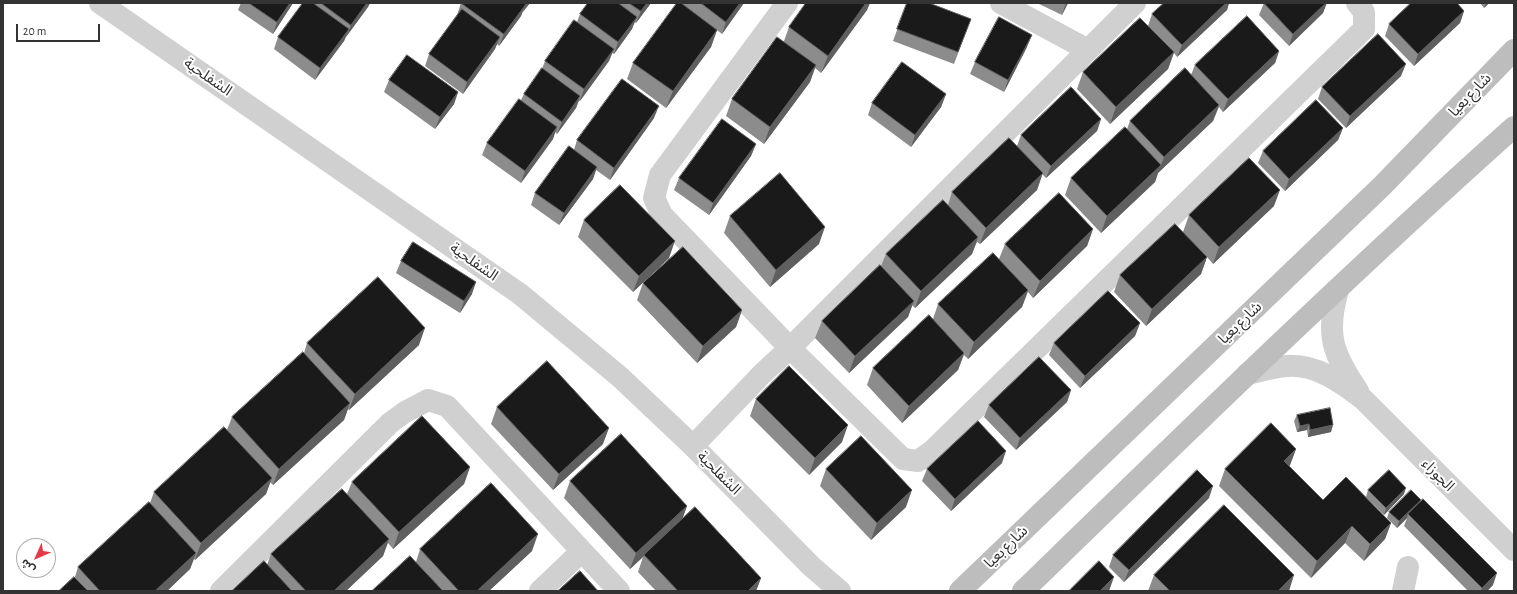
<!DOCTYPE html>
<meta charset="utf-8">
<style>
body{margin:0}
#map{position:relative;width:1517px;height:594px;overflow:hidden;background:#fff;font-family:"Alegreya Sans","Noto Sans Arabic",sans-serif}
canvas{display:block}
.frame{position:absolute;inset:0;border:4px solid #333;pointer-events:none}
.north{position:absolute;left:16px;top:538px;width:40px;height:40px;box-sizing:border-box;background:#fff;border:1px solid #adadad;border-radius:50%;rotate:225deg;font-size:11px;font-weight:700;line-height:16px;text-align:center;color:#333}
.north::after{content:'';display:block;margin:auto;width:14px;height:18px;background:#e63946;clip-path:polygon(50% 0,100% 100%,50% 72%,0 100%)}
.scale{position:absolute;left:16px;top:24px;width:84px;height:18px;box-sizing:border-box;border:2px solid #333;border-top:0;padding-left:5px;font-size:12px;line-height:14px;white-space:nowrap;color:#333;-webkit-text-stroke:3px #fff;paint-order:stroke}
</style>
<div id="map">
<canvas width="1517" height="594"></canvas>
<div class="frame"></div>
<div class="north">ش</div>
<div class="scale">20 m</div>
</div>
<script>
const g = document.querySelector('canvas').getContext('2d');
g.lineJoin = 'round';
function stroke(path, color, width, dash) { g.strokeStyle = color; g.lineWidth = width; g.lineCap = dash ? 'butt' : 'round'; g.setLineDash(dash || []); g.stroke(path); }
function fill(path, color) { g.fillStyle = color; g.fill(path, 'evenodd'); }
function drawText(font, color, halo, rows, align = 'center') {
  g.font = font + ' "Alegreya Sans","Noto Sans Arabic",sans-serif'; g.lineWidth = 4; g.setLineDash([]); g.textBaseline = 'middle'; g.strokeStyle = halo; g.fillStyle = color; for (const [text, x, y, turn = 0] of rows) {
    g.save(); g.translate(x, y); g.rotate((+turn || 0) * Math.PI / 180); g.textAlign = isNaN(turn) ? turn : align; if (halo) g.strokeText(text, 0, 0); g.fillText(text, 0, 0); g.restore();
  }
}
stroke(new Path2D(`
 M 100,3 L 520,294 L 620,377 L 693,446 L 811,566 L 840,591
 M 787,3 L 660,175 L 654,198 L 662,215 L 790,348 L 903,459 L 918,461 L 932,451 L 1364,29 L 1364,12 L 1357,3
 M 1001,3 L 1088,50
 M 1338,290 C 1325,335 1333,354 1358,391
 M 1247,374 C 1260,371 1274,367 1287,366 C 1316,364 1341,382 1363,399 L 1514,550
 M 693,446 L 762,374 L 790,348 L 1135,3
 M 221,591 L 390,423 L 405,412 L 428,400 L 447,406 L 619,591
 M 540,591 L 582,551
 M 1403,591 L 1408,567`), '#d0d0d0', 22);
stroke(new Path2D(`
 M 960,591 L 1382,186 L 1514,50
 M 1023,591 C 1185,434 1346,277 1514,127`), '#bdbdbd', 22);
fill(new Path2D(`
 M 241,3 L 293,3 L 273,34 L 238,10 Z
 M 303,3 L 370,3 L 368,7 L 346,37 L 344,41 L 315,80 L 274,49 L 278,37 Z
 M 461,3 L 530,3 L 522,12 L 521,16 L 499,46 L 497,44 L 495,49 L 463,94 L 425,66 L 429,54 L 457,15 Z
 M 588,3 L 651,3 L 636,23 L 634,22 L 632,29 L 614,54 L 612,53 L 609,61 L 580,101 L 579,101 L 576,108 L 557,134 L 555,132 L 553,139 L 521,183 L 482,155 L 487,143 L 521,100 L 524,94 L 542,69 L 545,61 L 577,22 L 580,14 Z
 M 683,3 L 744,3 L 722,34 L 717,30 L 711,47 L 666,108 L 627,79 L 633,63 L 683,5 Z
 M 806,3 L 870,3 L 867,10 L 821,73 L 815,68 L 810,82 L 764,144 L 726,116 L 732,99 L 784,41 L 789,27 Z
 M 907,3 L 971,19 L 954,64 L 893,41 Z
 M 1037,3 L 1068,3 L 1062,15 Z
 M 1164,3 L 1229,3 L 1227,10 L 1177,57 L 1174,53 L 1168,69 L 1110,124 L 1077,89 L 1083,72 L 1148,26 L 1152,14 Z
 M 1264,3 L 1326,3 L 1323,13 L 1289,46 L 1259,15 Z
 M 1480,3 L 1489,3 L 1484,8 Z
 M 1464,11 L 1460,23 L 1414,66 L 1385,36 L 1389,24 Z
 M 1027,47 L 1004,92 L 970,74 L 975,62 Z
 M 1279,51 L 1275,63 L 1223,112 L 1219,107 L 1213,121 L 1158,173 L 1155,182 L 1101,233 L 1065,195 L 1071,178 L 1127,129 L 1130,121 L 1191,75 L 1195,65 Z
 M 1401,76 L 1346,128 L 1318,99 L 1322,87 Z
 M 389,80 L 458,92 L 454,104 L 435,129 L 384,92 Z
 M 946,94 L 941,107 L 911,147 L 868,115 L 872,103 Z
 M 654,118 L 610,180 L 596,170 L 593,179 L 559,225 L 531,205 L 535,193 L 574,150 L 577,140 Z
 M 1101,119 L 1097,131 L 1046,178 L 1042,174 L 1037,190 L 980,244 L 977,242 L 972,254 L 915,308 L 912,305 L 908,317 L 849,373 L 815,338 L 822,321 L 881,266 L 886,254 L 948,205 L 952,192 L 1017,146 L 1021,135 Z
 M 1343,128 L 1338,140 L 1285,191 L 1258,163 L 1263,151 Z
 M 756,144 L 751,156 L 709,215 L 674,190 L 679,178 Z
 M 1274,206 L 1213,264 L 1207,257 L 1201,274 L 1146,326 L 1114,292 L 1120,275 L 1183,232 L 1189,215 Z
 M 730,216 L 819,244 L 770,287 L 724,233 Z
 M 584,220 L 669,258 L 633,292 L 578,237 Z
 M 1093,229 L 1087,246 L 1033,298 L 1028,292 L 1022,307 L 968,359 L 964,355 L 958,370 L 902,423 L 867,385 L 873,368 L 933,319 L 938,304 L 999,259 L 1005,244 Z
 M 401,261 L 472,294 L 460,313 L 396,273 Z
 M 643,283 L 742,310 L 736,327 L 697,363 L 637,300 Z
 M 1140,323 L 1135,336 L 1080,388 L 1049,355 L 1054,343 Z
 M 307,343 L 419,345 L 349,410 L 348,409 L 344,420 L 273,485 L 270,482 L 266,494 L 195,560 L 194,559 L 190,569 L 167,591 L 59,591 L 75,577 L 78,567 L 150,503 L 154,492 L 227,430 L 232,417 L 304,353 Z
 M 1071,390 L 1067,402 L 1016,450 L 984,417 L 989,405 Z
 M 756,399 L 842,442 L 809,475 L 750,416 Z
 M 497,407 L 603,444 L 553,490 L 491,424 Z
 M 1297,415 L 1331,432 L 1308,437 L 1307,430 L 1297,432 L 1294,421 Z
 M 1296,449 L 1290,465 L 1289,467 L 1323,500 L 1391,523 L 1385,539 L 1364,561 L 1345,543 L 1311,578 L 1219,486 L 1225,469 Z
 M 1002,463 L 951,511 L 922,481 L 927,469 Z
 M 470,467 L 464,484 L 393,549 L 388,543 L 383,556 L 346,591 L 232,591 L 267,565 L 271,554 L 347,494 L 352,482 Z
 M 826,469 L 906,507 L 871,540 L 820,486 Z
 M 570,481 L 687,506 L 682,520 L 761,578 L 756,591 L 656,591 L 638,572 L 643,557 L 630,569 L 564,498 Z
 M 1368,490 L 1404,494 L 1384,515 L 1366,497 Z
 M 1209,498 L 1124,582 L 1109,567 L 1113,555 Z
 M 1421,500 L 1420,503 L 1493,585 L 1487,591 L 1468,591 L 1404,526 L 1407,518 L 1397,528 L 1387,518 L 1389,512 Z
 M 420,549 L 532,551 L 489,591 L 372,591 L 416,562 Z
 M 1154,575 L 1289,591 L 1148,591 Z`), '#8c8c8c');
fill(new Path2D(`
 M 290,3 L 293,3 L 273,34 L 277,22 Z
 M 367,3 L 370,3 L 368,7 L 346,37 L 351,25 Z
 M 526,3 L 530,3 L 523,12 Z
 M 647,3 L 651,3 L 636,23 L 641,11 Z
 M 740,3 L 744,3 L 722,34 L 726,22 Z
 M 866,3 L 870,3 L 867,10 L 821,73 L 828,56 Z
 M 1066,3 L 1068,3 L 1062,15 Z
 M 1226,3 L 1229,3 L 1227,10 L 1177,57 L 1182,45 Z
 M 1326,3 L 1327,3 L 1323,13 L 1289,46 L 1293,34 Z
 M 1486,3 L 1489,3 L 1484,8 Z
 M 526,4 L 521,16 L 499,46 L 504,34 Z
 M 1464,11 L 1460,23 L 1414,66 L 1418,54 Z
 M 637,17 L 632,29 L 614,54 L 618,42 Z
 M 349,29 L 344,41 L 315,80 L 320,68 Z
 M 717,30 L 711,47 L 666,108 L 673,91 Z
 M 1032,35 L 1027,47 L 1004,92 L 1008,80 Z
 M 500,37 L 495,49 L 463,94 L 467,82 Z
 M 614,49 L 609,61 L 580,101 L 584,89 Z
 M 1279,51 L 1275,63 L 1223,112 L 1228,99 Z
 M 1174,52 L 1168,69 L 1110,124 L 1116,107 Z
 M 1406,64 L 1401,76 L 1346,128 L 1350,116 Z
 M 816,65 L 810,82 L 764,144 L 770,127 Z
 M 458,92 L 454,104 L 435,129 L 440,117 Z
 M 946,94 L 941,107 L 911,147 L 915,135 Z
 M 580,96 L 576,108 L 557,134 L 562,122 Z
 M 1219,105 L 1213,121 L 1158,173 L 1155,182 L 1101,233 L 1107,216 L 1161,165 L 1164,157 Z
 M 659,106 L 654,118 L 610,180 L 614,168 Z
 M 1101,119 L 1097,131 L 1046,178 L 1051,166 Z
 M 557,127 L 553,139 L 521,183 L 525,171 Z
 M 1343,128 L 1338,140 L 1285,191 L 1289,179 Z
 M 756,144 L 751,156 L 709,215 L 713,203 Z
 M 597,167 L 593,179 L 559,225 L 564,213 Z
 M 1043,173 L 1037,190 L 980,244 L 986,228 Z
 M 1280,190 L 1274,206 L 1213,264 L 1219,247 Z
 M 825,227 L 819,244 L 770,287 L 776,270 Z
 M 1093,229 L 1087,246 L 1033,298 L 1040,281 Z
 M 978,237 L 972,254 L 915,308 L 921,291 Z
 M 675,241 L 669,258 L 633,292 L 639,276 Z
 M 1207,257 L 1201,274 L 1146,326 L 1152,309 Z
 M 476,282 L 472,294 L 460,313 L 464,301 Z
 M 1028,290 L 1022,307 L 968,359 L 974,342 Z
 M 914,301 L 908,317 L 849,373 L 855,356 Z
 M 742,310 L 736,327 L 697,363 L 703,346 Z
 M 1140,323 L 1135,336 L 1080,388 L 1085,376 Z
 M 425,328 L 419,345 L 349,410 L 355,394 Z
 M 964,353 L 958,370 L 902,423 L 909,406 Z
 M 1071,390 L 1067,402 L 1016,450 L 1020,438 Z
 M 350,403 L 344,420 L 273,485 L 279,469 Z
 M 1309,424 L 1307,430 L 1297,432 L 1300,426 Z
 M 848,425 L 842,442 L 809,475 L 815,458 Z
 M 1333,425 L 1331,432 L 1308,437 L 1310,430 Z
 M 609,428 L 603,444 L 553,490 L 559,474 Z
 M 1296,449 L 1290,465 L 1277,478 L 1284,461 Z
 M 1006,451 L 1002,463 L 951,511 L 955,499 Z
 M 470,467 L 464,484 L 393,549 L 399,532 Z
 M 272,478 L 266,494 L 195,560 L 201,543 Z
 M 1213,486 L 1209,498 L 1124,582 L 1129,570 Z
 M 1406,488 L 1404,494 L 1384,515 L 1386,508 Z
 M 912,490 L 906,507 L 871,540 L 877,523 Z
 M 1421,500 L 1418,506 L 1408,514 L 1407,518 L 1397,528 L 1399,521 Z
 M 687,506 L 681,522 L 644,555 L 643,557 L 630,569 L 636,553 Z
 M 1391,523 L 1385,539 L 1364,561 L 1370,544 Z
 M 1352,526 L 1345,543 L 1311,578 L 1317,561 Z
 M 538,534 L 532,551 L 489,591 L 477,591 Z
 M 389,539 L 383,556 L 346,591 L 334,591 Z
 M 196,553 L 190,569 L 167,591 L 155,591 Z
 M 1497,573 L 1493,585 L 1487,591 L 1481,591 L 1482,588 Z
 M 1294,575 L 1289,591 L 1278,591 Z
 M 1114,577 L 1109,591 L 1100,591 Z
 M 761,578 L 756,591 L 748,591 Z`), '#5f5f5f');
const building = new Path2D(`
 M 249,3 L 290,3 L 277,22 Z
 M 303,3 L 313,3 L 349,29 L 320,68 L 278,37 Z
 M 321,3 L 367,3 L 351,25 Z
 M 461,3 L 524,3 L 526,4 L 504,34 Z
 M 588,3 L 618,3 L 637,17 L 618,42 L 580,14 Z
 M 629,3 L 647,3 L 641,11 Z
 M 677,3 L 681,3 L 717,30 L 673,91 L 633,63 Z
 M 701,3 L 740,3 L 726,22 Z
 M 806,3 L 866,3 L 828,56 L 789,27 Z
 M 907,3 L 929,3 L 971,19 L 958,52 L 897,29 Z
 M 1164,3 L 1226,3 L 1182,45 L 1152,14 Z
 M 1264,3 L 1326,3 L 1293,34 Z
 M 1411,3 L 1457,3 L 1464,11 L 1418,54 L 1389,24 Z
 M 462,9 L 500,37 L 467,82 L 429,54 Z
 M 1247,16 L 1279,51 L 1228,99 L 1195,65 Z
 M 999,17 L 1032,35 L 1008,80 L 975,62 Z
 M 1140,18 L 1174,52 L 1116,107 L 1083,72 Z
 M 574,20 L 614,49 L 584,89 L 545,61 Z
 M 1378,34 L 1406,64 L 1350,116 L 1322,87 Z
 M 777,37 L 816,65 L 770,127 L 732,99 Z
 M 407,55 L 458,92 L 440,117 L 389,80 Z
 M 902,62 L 946,94 L 915,135 L 872,103 Z
 M 542,68 L 580,96 L 562,122 L 524,94 Z
 M 1185,68 L 1219,105 L 1164,157 L 1130,121 Z
 M 622,79 L 659,106 L 614,168 L 577,140 Z
 M 1071,87 L 1101,119 L 1051,166 L 1021,135 Z
 M 519,99 L 557,127 L 525,171 L 487,143 Z
 M 1316,100 L 1343,128 L 1289,179 L 1263,151 Z
 M 722,119 L 756,144 L 713,203 L 679,178 Z
 M 1125,127 L 1161,165 L 1107,216 L 1071,178 Z
 M 1009,138 L 1043,173 L 986,228 L 952,192 Z
 M 569,146 L 597,167 L 564,213 L 535,193 Z
 M 1249,158 L 1280,190 L 1219,247 L 1189,215 Z
 M 780,173 L 825,227 L 776,270 L 730,216 Z
 M 620,185 L 675,241 L 639,276 L 584,220 Z
 M 1059,193 L 1093,229 L 1040,281 L 1005,244 Z
 M 943,200 L 978,237 L 921,291 L 886,254 Z
 M 1175,224 L 1207,257 L 1152,309 L 1120,275 Z
 M 413,242 L 476,282 L 464,301 L 401,261 Z
 M 683,247 L 742,310 L 703,346 L 643,283 Z
 M 993,253 L 1028,290 L 974,342 L 938,304 Z
 M 880,265 L 914,301 L 855,356 L 822,321 Z
 M 378,277 L 425,328 L 355,394 L 307,343 Z
 M 1108,291 L 1140,323 L 1085,376 L 1054,343 Z
 M 929,315 L 964,353 L 909,406 L 873,368 Z
 M 303,352 L 350,403 L 279,469 L 232,417 Z
 M 1039,357 L 1071,390 L 1020,438 L 989,405 Z
 M 547,361 L 609,428 L 559,474 L 497,407 Z
 M 789,366 L 848,425 L 815,458 L 756,399 Z
 M 1330,408 L 1333,425 L 1310,430 L 1309,424 L 1300,426 L 1297,415 Z
 M 422,416 L 470,467 L 399,532 L 352,482 Z
 M 978,421 L 1006,451 L 955,499 L 927,469 Z
 M 1271,423 L 1296,449 L 1284,461 L 1323,500 L 1346,477 L 1391,523 L 1370,544 L 1352,526 L 1317,561 L 1225,469 Z
 M 224,427 L 272,478 L 201,543 L 154,492 Z
 M 621,434 L 687,506 L 636,553 L 570,481 Z
 M 861,436 L 912,490 L 877,523 L 826,469 Z
 M 1197,470 L 1213,486 L 1129,570 L 1113,555 Z
 M 1389,470 L 1406,488 L 1386,508 L 1368,490 Z
 M 491,483 L 538,534 L 477,591 L 459,591 L 420,549 Z
 M 342,489 L 389,539 L 334,591 L 306,591 L 271,554 Z
 M 1411,490 L 1421,500 L 1399,521 L 1389,512 Z
 M 1423,499 L 1497,573 L 1482,588 L 1408,514 Z
 M 149,502 L 196,553 L 155,591 L 100,591 L 78,567 Z
 M 1224,505 L 1294,575 L 1278,591 L 1170,591 L 1154,575 Z
 M 695,507 L 761,578 L 748,591 L 678,591 L 644,555 Z
 M 410,556 L 443,591 L 372,591 Z
 M 264,561 L 292,591 L 232,591 Z
 M 1099,561 L 1114,577 L 1100,591 L 1069,591 Z
 M 580,571 L 598,591 L 558,591 Z
 M 74,577 L 88,591 L 59,591 Z`);
fill(building, '#1a1a1a');
stroke(building, '#5f5f5f', 1);
drawText('15px', '#333', '#fff', [
 ["الشفلحية",208,77,35],
 ["شارع بعيا",1470,95,-46],
 ["الشفلحية",474,262,35],
 ["شارع بعيا",1240,323,-44],
 ["الشفلحية",719,473,45],
 ["الجوزاء",1438,475,45],
 ["شارع بعيا",1006,547,-44]
]);
</script>
